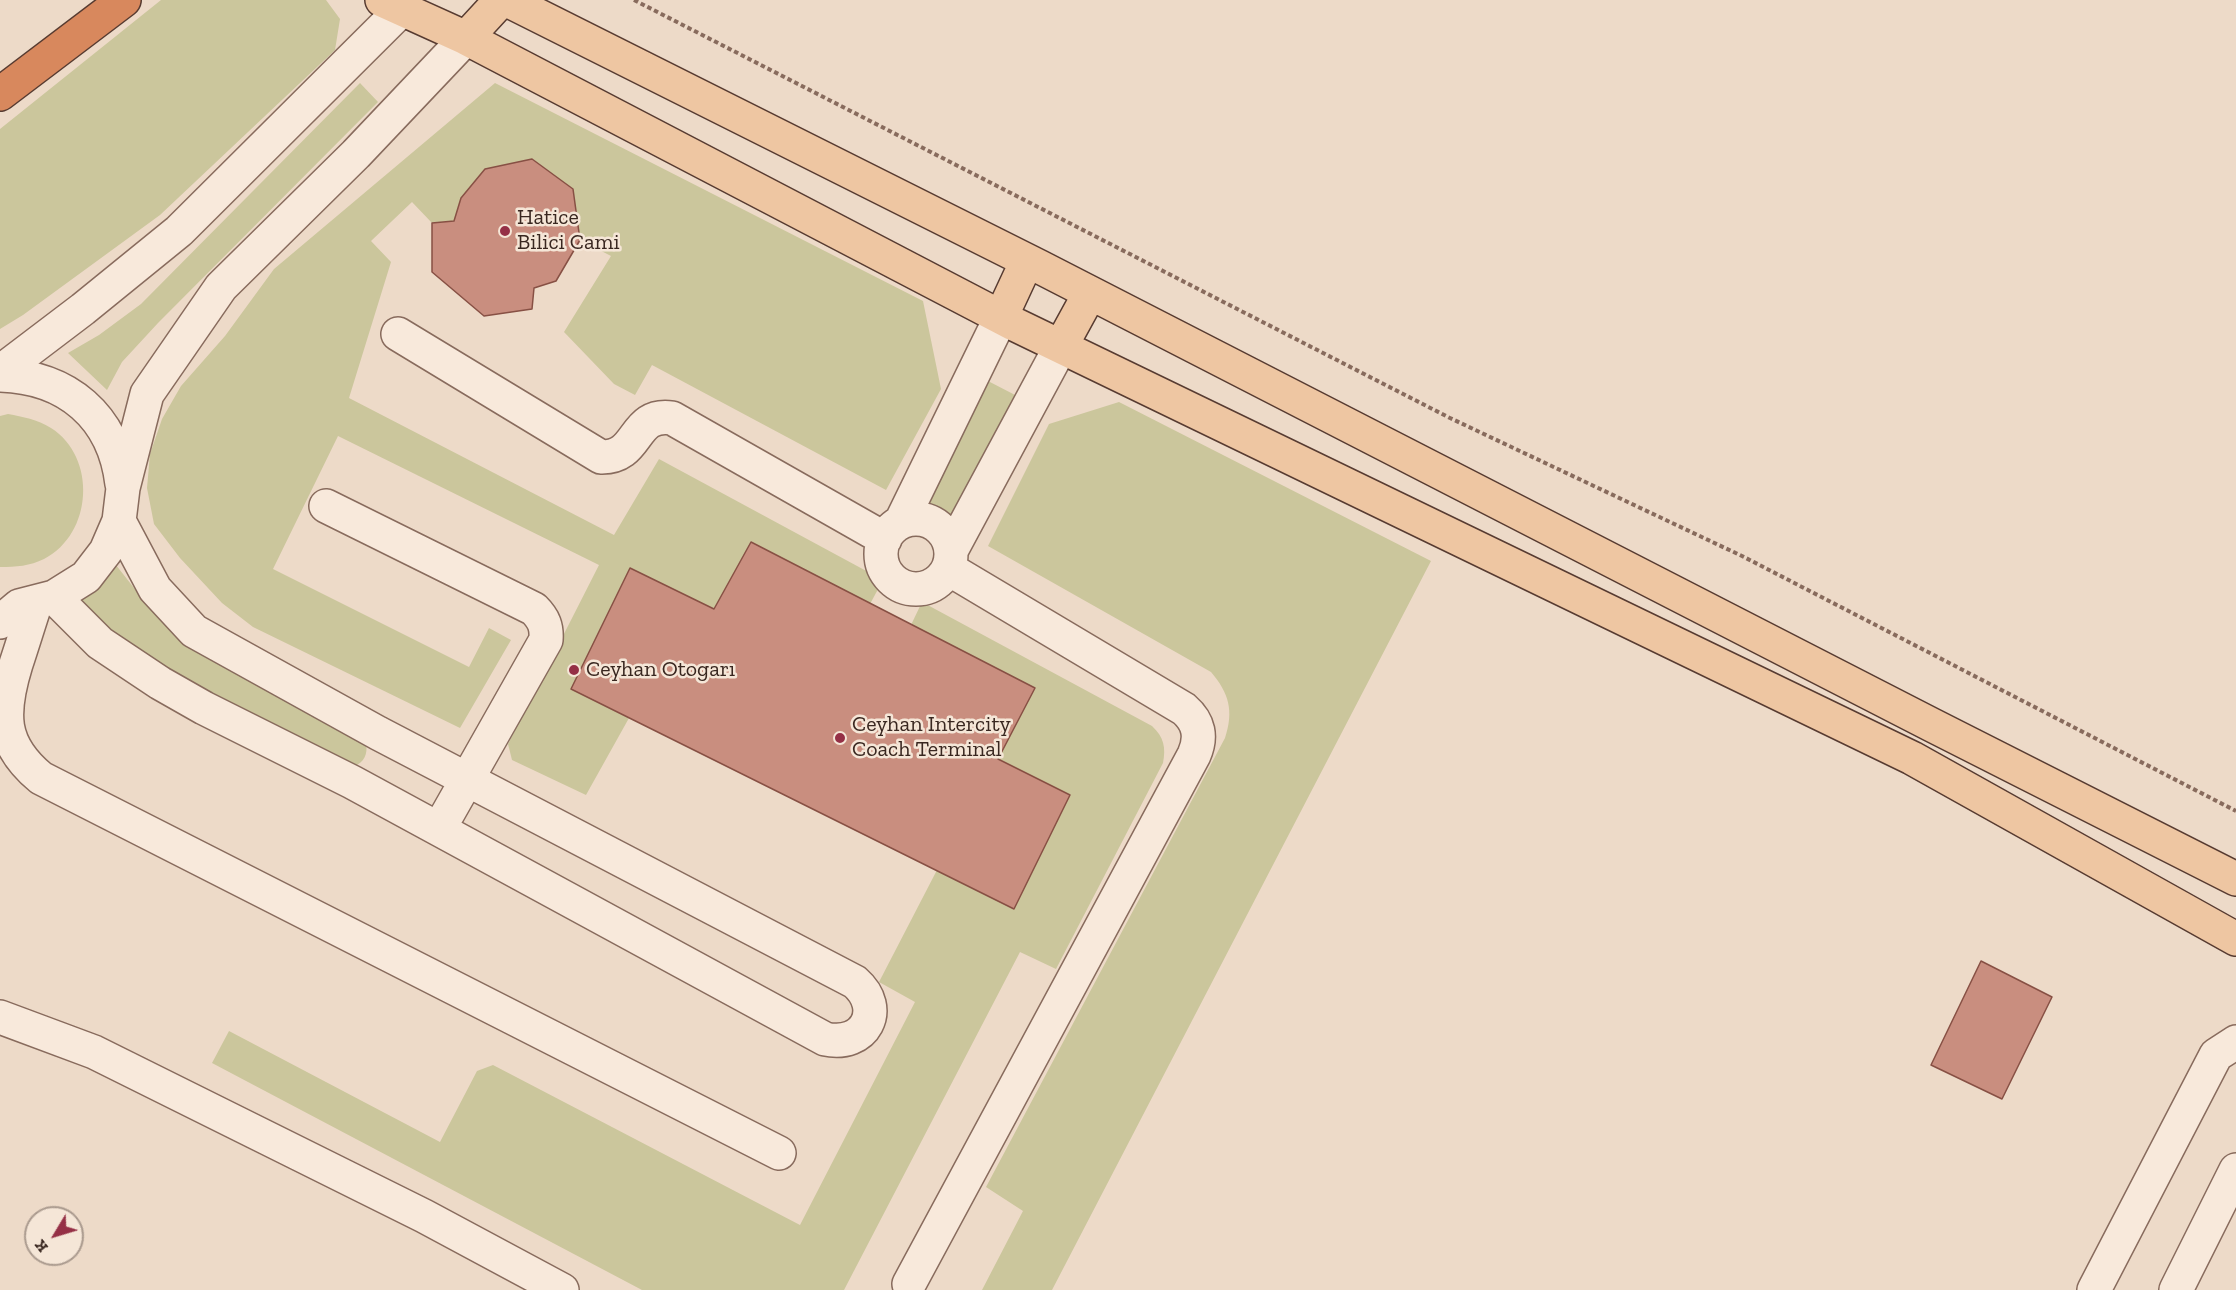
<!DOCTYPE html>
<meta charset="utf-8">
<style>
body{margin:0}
#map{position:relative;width:2236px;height:1290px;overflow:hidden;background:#eddac8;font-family:"Zilla Slab",serif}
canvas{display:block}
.north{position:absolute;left:24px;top:1206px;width:60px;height:60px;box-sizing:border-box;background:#f5e6d7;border:2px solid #aa9a8e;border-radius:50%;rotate:232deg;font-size:16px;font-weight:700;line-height:24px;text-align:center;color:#392720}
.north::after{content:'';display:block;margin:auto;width:21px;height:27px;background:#953046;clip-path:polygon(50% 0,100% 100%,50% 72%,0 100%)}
</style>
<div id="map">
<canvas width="2236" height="1290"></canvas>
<div class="north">K</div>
</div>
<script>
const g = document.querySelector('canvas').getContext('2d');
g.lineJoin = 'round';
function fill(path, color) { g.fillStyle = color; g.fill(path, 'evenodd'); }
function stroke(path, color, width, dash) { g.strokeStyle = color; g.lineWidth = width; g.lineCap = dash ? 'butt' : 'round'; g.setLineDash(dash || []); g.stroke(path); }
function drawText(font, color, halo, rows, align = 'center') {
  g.font = font + ' "Zilla Slab",serif'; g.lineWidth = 5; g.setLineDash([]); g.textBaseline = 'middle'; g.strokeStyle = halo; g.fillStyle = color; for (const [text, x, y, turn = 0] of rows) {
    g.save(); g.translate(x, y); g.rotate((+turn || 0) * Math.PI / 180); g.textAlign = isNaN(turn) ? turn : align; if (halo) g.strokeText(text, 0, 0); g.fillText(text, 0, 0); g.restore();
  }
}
fill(new Path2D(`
 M 161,0 L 326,0 L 340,19 L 335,50 L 160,215 L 23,315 L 0,329 L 0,129 Z
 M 360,83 L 378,102 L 158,323 L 122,362 L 107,390 L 68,353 L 99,335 L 141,304 Z
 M 495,83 L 923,301 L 941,389 L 886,490 L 652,365 L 635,395 L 614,384 L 564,332 L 611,256 L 580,240 L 573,189 L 532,159 L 485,169 L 461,198 L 454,221 L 432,223 L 412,202 L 371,241 L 391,262 L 349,398 L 614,535 L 659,459 L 883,580 L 870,604 L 751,542 L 714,609 L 630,568 L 571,689 L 629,718 L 586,795 L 512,760 L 508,744 L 599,565 L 338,436 L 273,569 L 469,667 L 489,628 L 511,640 L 460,728 L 253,627 L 222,603 L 180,558 L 154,524 L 147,488 L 150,454 L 162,419 L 181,386 L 225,336 L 274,269 Z
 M 988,381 L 1017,396 L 952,520 L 923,504 Z
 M 1119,402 L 1431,561 L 1052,1290 L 982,1290 L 1023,1211 L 986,1187 L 1225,738 C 1234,711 1229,693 1211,672 L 988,546 L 1049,424 Z
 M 8,414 C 23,417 37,419 51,428 C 97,457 93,534 44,559 C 30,566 16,567 0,567 L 0,416 Z
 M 112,560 L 149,607 L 366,744 C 368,754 364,762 355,766 L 236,712 L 114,637 L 74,597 Z
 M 922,602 L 1152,726 C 1164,737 1166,748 1163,763 L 1056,969 L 1020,952 L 844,1290 L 642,1290 L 212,1063 L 229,1031 L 440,1142 L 477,1071 L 493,1065 L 800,1225 L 915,1002 L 879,982 L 937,870 L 1070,795 L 998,759 L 911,625 Z`), '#cbc69c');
const building = new Path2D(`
 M 532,159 L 573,189 L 580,240 L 556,281 L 534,288 L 532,309 L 484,316 L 432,272 L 432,223 L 454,221 L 461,198 L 485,169 Z
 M 751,542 L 1035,688 L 998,759 L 1070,795 L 1014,909 L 571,689 L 630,568 L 714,609 Z
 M 1981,961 L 2052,997 L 2002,1099 L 1931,1065 Z`);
fill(building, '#c98e7f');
stroke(building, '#875044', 1.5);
const minor = new Path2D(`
 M 398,334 L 601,457 C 641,458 631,412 672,418 L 885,539
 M 0,372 L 83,309 L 179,231 L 401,10
 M 0,375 C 67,377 114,416 122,484
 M 326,506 L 534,609 C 544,619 547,627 546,640 L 439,829
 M881 554a35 35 0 1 1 70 0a35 35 0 1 1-70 0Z
 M 901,522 L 1001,317
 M 952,549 L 1061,346
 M 54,597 L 100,643 L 160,683 L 204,708 L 352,782 L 825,1039 C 865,1048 886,1009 855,982 L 378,733 L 194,631 L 155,589 L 119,521
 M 36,602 C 29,623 23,643 16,664 C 1,713 0,744 41,778 L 779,1153
 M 0,622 L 19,606 L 54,597 L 86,577 L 106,551 L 119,521 L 123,488 L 147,394 L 221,287 L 356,154 L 466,38
 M 0,1017 L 94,1052 L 424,1216 L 562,1290
 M 909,1284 L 1194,755 C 1202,737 1199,722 1184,709 L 949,569
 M 2094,1290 L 2216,1055 L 2236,1042
 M 2176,1290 L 2236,1170`);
const major = new Path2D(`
 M 382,0 L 466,38 L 1014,324 L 1912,758 L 2236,939
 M 507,0 L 1040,267 L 1932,725 L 2236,879
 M 466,38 L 501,0
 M 1001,317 L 1027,261
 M 1061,346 L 1090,293`);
const highway = new Path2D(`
 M 0,94 L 124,0`);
stroke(minor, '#886b5d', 36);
stroke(major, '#573b31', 36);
stroke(highway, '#573b31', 36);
stroke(new Path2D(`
 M 634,0 L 1450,418 L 1742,556 L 2236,811`), '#886b5d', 4, [4.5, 3]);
stroke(minor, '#f8e9db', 33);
stroke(major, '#eec6a2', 33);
stroke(highway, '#d8885d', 33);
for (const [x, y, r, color] of [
 [505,231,6,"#953046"],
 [574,670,6,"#953046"],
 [840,738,6,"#953046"]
]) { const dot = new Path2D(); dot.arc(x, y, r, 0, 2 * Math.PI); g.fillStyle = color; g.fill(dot); stroke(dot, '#f5e6d7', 2); }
drawText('22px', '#392720', '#f5e6d7', [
 ["Hatice",517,218],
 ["Bilici Cami",517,243],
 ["Ceyhan Otogarı",586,670],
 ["Ceyhan Intercity",852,725],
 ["Coach Terminal",852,750]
], 'left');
</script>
